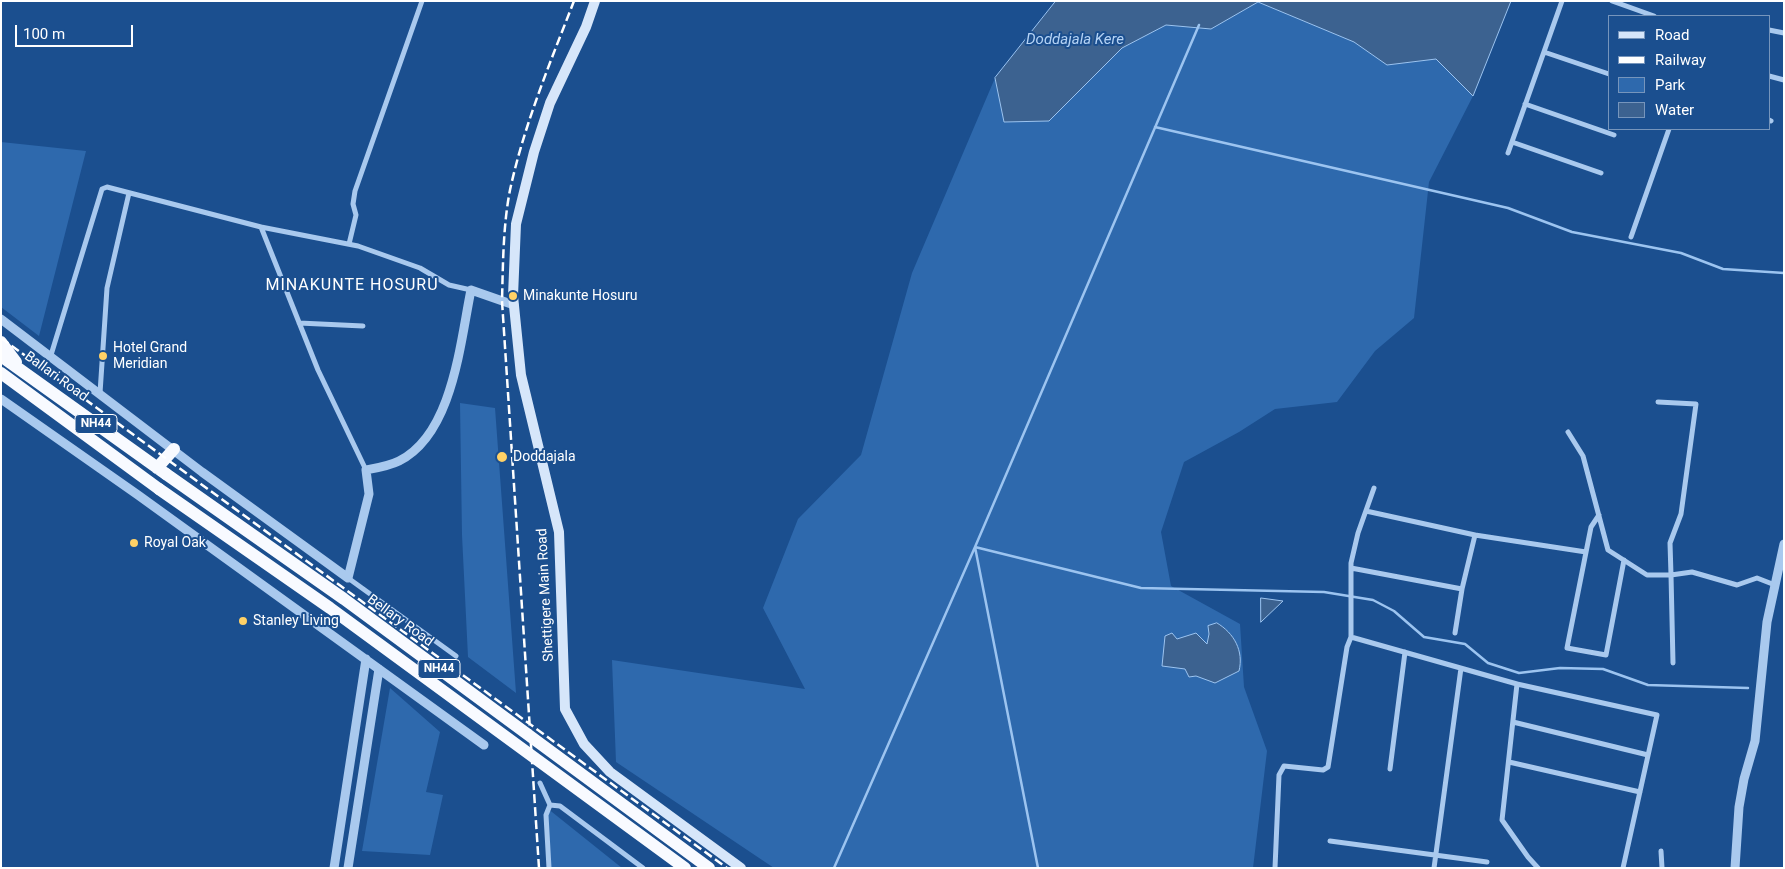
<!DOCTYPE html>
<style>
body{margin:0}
#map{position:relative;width:1785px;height:869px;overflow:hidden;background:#1b4f8f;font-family:Roboto,sans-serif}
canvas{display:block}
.frame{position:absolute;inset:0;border:2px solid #fff;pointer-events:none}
.legend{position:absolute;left:1608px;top:15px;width:162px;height:115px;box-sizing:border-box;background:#1b4f8f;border:1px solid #7695bc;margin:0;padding:6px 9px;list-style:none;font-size:15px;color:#fff}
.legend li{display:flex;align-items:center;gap:10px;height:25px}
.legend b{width:25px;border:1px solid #7695bc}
.scale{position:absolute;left:15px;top:25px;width:118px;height:22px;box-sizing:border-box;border:2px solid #fff;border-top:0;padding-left:6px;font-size:15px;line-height:18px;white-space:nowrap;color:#fff;-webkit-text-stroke:4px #1b4f8f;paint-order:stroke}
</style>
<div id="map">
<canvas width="1785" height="869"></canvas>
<div class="frame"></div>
<ul class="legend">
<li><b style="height:6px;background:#d6e6fa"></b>Road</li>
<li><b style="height:6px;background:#fff"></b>Railway</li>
<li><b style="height:14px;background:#2e69ad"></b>Park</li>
<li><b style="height:14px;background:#3c6290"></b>Water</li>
</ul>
<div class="scale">100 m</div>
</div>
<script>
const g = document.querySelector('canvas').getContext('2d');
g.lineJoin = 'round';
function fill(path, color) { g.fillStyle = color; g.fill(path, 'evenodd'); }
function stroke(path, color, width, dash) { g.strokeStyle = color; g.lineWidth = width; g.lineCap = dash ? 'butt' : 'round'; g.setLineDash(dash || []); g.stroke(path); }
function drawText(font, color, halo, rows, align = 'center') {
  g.font = font + ' Roboto,sans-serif'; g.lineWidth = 4; g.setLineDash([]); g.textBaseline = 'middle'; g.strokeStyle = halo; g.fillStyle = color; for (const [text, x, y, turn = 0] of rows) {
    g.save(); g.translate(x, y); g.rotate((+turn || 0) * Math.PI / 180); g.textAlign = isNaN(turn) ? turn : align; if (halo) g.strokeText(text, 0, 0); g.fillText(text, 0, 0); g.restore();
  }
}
fill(new Path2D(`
 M 1258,2 L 1354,42 L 1387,65 L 1436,59 L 1473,96 L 1429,182 L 1414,318 L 1375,351 L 1337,402 L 1275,409 L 1239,432 L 1184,462 L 1161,532 L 1171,586 L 1240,624 L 1244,687 L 1267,751 L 1253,868 L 774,868 L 616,762 L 612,660 L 805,689 L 763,608 L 798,519 L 861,455 L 912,273 L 995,78 L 1005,122 L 1049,121 L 1122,48 L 1166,25 L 1211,29 Z
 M 1,142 L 86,151 L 39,336 L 1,307 Z
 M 460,403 L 495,408 L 516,693 L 468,657 L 462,535 Z
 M 390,688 L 440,732 L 426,792 L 443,795 L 430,855 L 362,851 Z
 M 547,808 L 622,868 L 551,868 Z`), '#2e69ad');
const water = new Path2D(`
 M 1056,1 L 1511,1 L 1473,96 L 1436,59 L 1387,65 L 1354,42 L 1258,2 L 1211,29 L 1166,25 L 1122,48 L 1049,121 L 1004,122 L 995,78 Z
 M 1261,598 L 1283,601 L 1261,622 Z
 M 1217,623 C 1234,633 1244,651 1239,671 L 1215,683 L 1196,676 L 1189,677 L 1185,669 L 1162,666 L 1165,636 L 1172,633 L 1177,639 L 1196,633 L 1207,644 L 1209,634 L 1208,626 Z`);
fill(water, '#3c6290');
stroke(water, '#9cc4f0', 1);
stroke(new Path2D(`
 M 1155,127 L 1508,208 L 1572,232 L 1681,253 L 1723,269 L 1784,273
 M 834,868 L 975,547 L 1199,25
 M 1038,868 L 975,547 L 1141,588 L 1324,592 L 1373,600 L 1394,611 L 1424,637 L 1465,644 L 1488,663 L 1519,673 L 1560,668 L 1603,669 L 1648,685 L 1748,688`), '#9cc4f0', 2.5);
stroke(new Path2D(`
 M 1612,1 L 1654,16
 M 1769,30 L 1784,33
 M 1544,52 L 1609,74
 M 1769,76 L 1784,80
 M 1525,104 L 1614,135
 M 1769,120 L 1771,121
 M 1512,142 L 1601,173
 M 1508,153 L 1562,1
 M 261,227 L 358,246 L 420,268 L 449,285 L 471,290
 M 1631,237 L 1669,129
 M 349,244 L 356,215 L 353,204 L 355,191 L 422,1
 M 299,323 L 363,326
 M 51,355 L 102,189 L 107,187 L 261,227 L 318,370 L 366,470
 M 100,393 L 107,288 L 129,193
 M 1658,402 L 1696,404 L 1681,514 L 1670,543 L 1671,575 L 1692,572 L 1737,585 L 1757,578 L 1775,585
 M 1568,432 L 1583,456 L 1608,550 L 1647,575 L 1671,575 L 1673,663
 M 1366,511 L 1475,535 L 1586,552
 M 1599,515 L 1591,527 L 1567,648 L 1606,655 L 1624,560
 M 1351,568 L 1462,589
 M 348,578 L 456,656
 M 1455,633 L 1462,589 L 1475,535
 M 1351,637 L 1517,684
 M 1513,722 L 1648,755
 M 1509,762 L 1640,792
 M 1390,769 L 1405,652
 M 540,783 L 550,805
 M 1330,841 L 1487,862
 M 1661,851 L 1662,868
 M 549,868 L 546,815 L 550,805 L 560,806 L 643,868
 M 1275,868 L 1279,775 L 1284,766 L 1323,770 L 1328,767 L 1347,647 L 1351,637 L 1351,563 L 1358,533 L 1374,488
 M 1434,868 L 1461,668
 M 1538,868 L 1528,857 L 1502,820 L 1517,684 L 1657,715 L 1623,868`), '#a9c9ee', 5);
stroke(new Path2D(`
 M 1,319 L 202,472 L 348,578 L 369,494 L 366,470 C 377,468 389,466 399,461 C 453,434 460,343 471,290 L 514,305
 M 1,399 L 138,495 L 484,745
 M 334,868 L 366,659
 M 348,868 L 379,669
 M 1735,868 L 1739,807 L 1744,779 L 1755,741 L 1767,622 L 1784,544`), '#a9c9ee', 9);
stroke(new Path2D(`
 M 595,1 L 586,27 L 550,103 L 534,152 L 516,224 L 513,296 L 521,375 L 559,532 L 565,709 L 584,744 L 610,772 L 741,868`), '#d6e6fa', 10);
stroke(new Path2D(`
 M 1,342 L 16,362
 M 1,356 L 166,474
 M 1,373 L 159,489
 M 157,468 L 174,449`), '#f8faff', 12);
stroke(new Path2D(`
 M 1,338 L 727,868
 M 539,868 L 502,301 C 503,264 503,226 510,190 C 524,125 550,63 574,1`), '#fff', 2.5, [9, 4]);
stroke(new Path2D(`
 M 166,474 L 344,599 L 709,868
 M 159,489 L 330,608 L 685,868`), '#f8faff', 12);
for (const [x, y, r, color] of [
 [513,296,5,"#ffd166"],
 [103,356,5,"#ffd166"],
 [502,457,6,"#ffd166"],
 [134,543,5,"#ffd166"],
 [243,621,5,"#ffd166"]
]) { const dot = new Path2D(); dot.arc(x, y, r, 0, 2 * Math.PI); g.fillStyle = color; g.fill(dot); stroke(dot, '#1b4f8f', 2); }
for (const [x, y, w] of [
 [96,424,42],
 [439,669,42]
]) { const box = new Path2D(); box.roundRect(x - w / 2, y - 9.5, w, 19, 4); g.fillStyle = '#1b4f8f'; g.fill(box); stroke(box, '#fff', 1); }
drawText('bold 12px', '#fff', null, [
 ["NH44",96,424],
 ["NH44",439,669]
]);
drawText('14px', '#fff', '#1b4f8f', [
 ["Minakunte Hosuru",523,296],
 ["Hotel Grand",113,348],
 ["Meridian",113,364],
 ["Doddajala",513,457],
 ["Royal Oak",144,543],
 ["Stanley Living",253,621]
], 'left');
drawText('14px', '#fff', '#1b4f8f', [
 ["Ballari Road",56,377,36],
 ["Shettigere Main Road",546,595,-93],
 ["Bellary Road",400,621,36]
]);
drawText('italic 15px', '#b5d3f5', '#1b4f8f', [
 ["Doddajala Kere",1075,40]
]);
g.letterSpacing = '1px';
drawText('16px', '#fff', '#1b4f8f', [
 ["MINAKUNTE HOSURU",352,286]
]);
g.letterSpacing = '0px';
</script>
